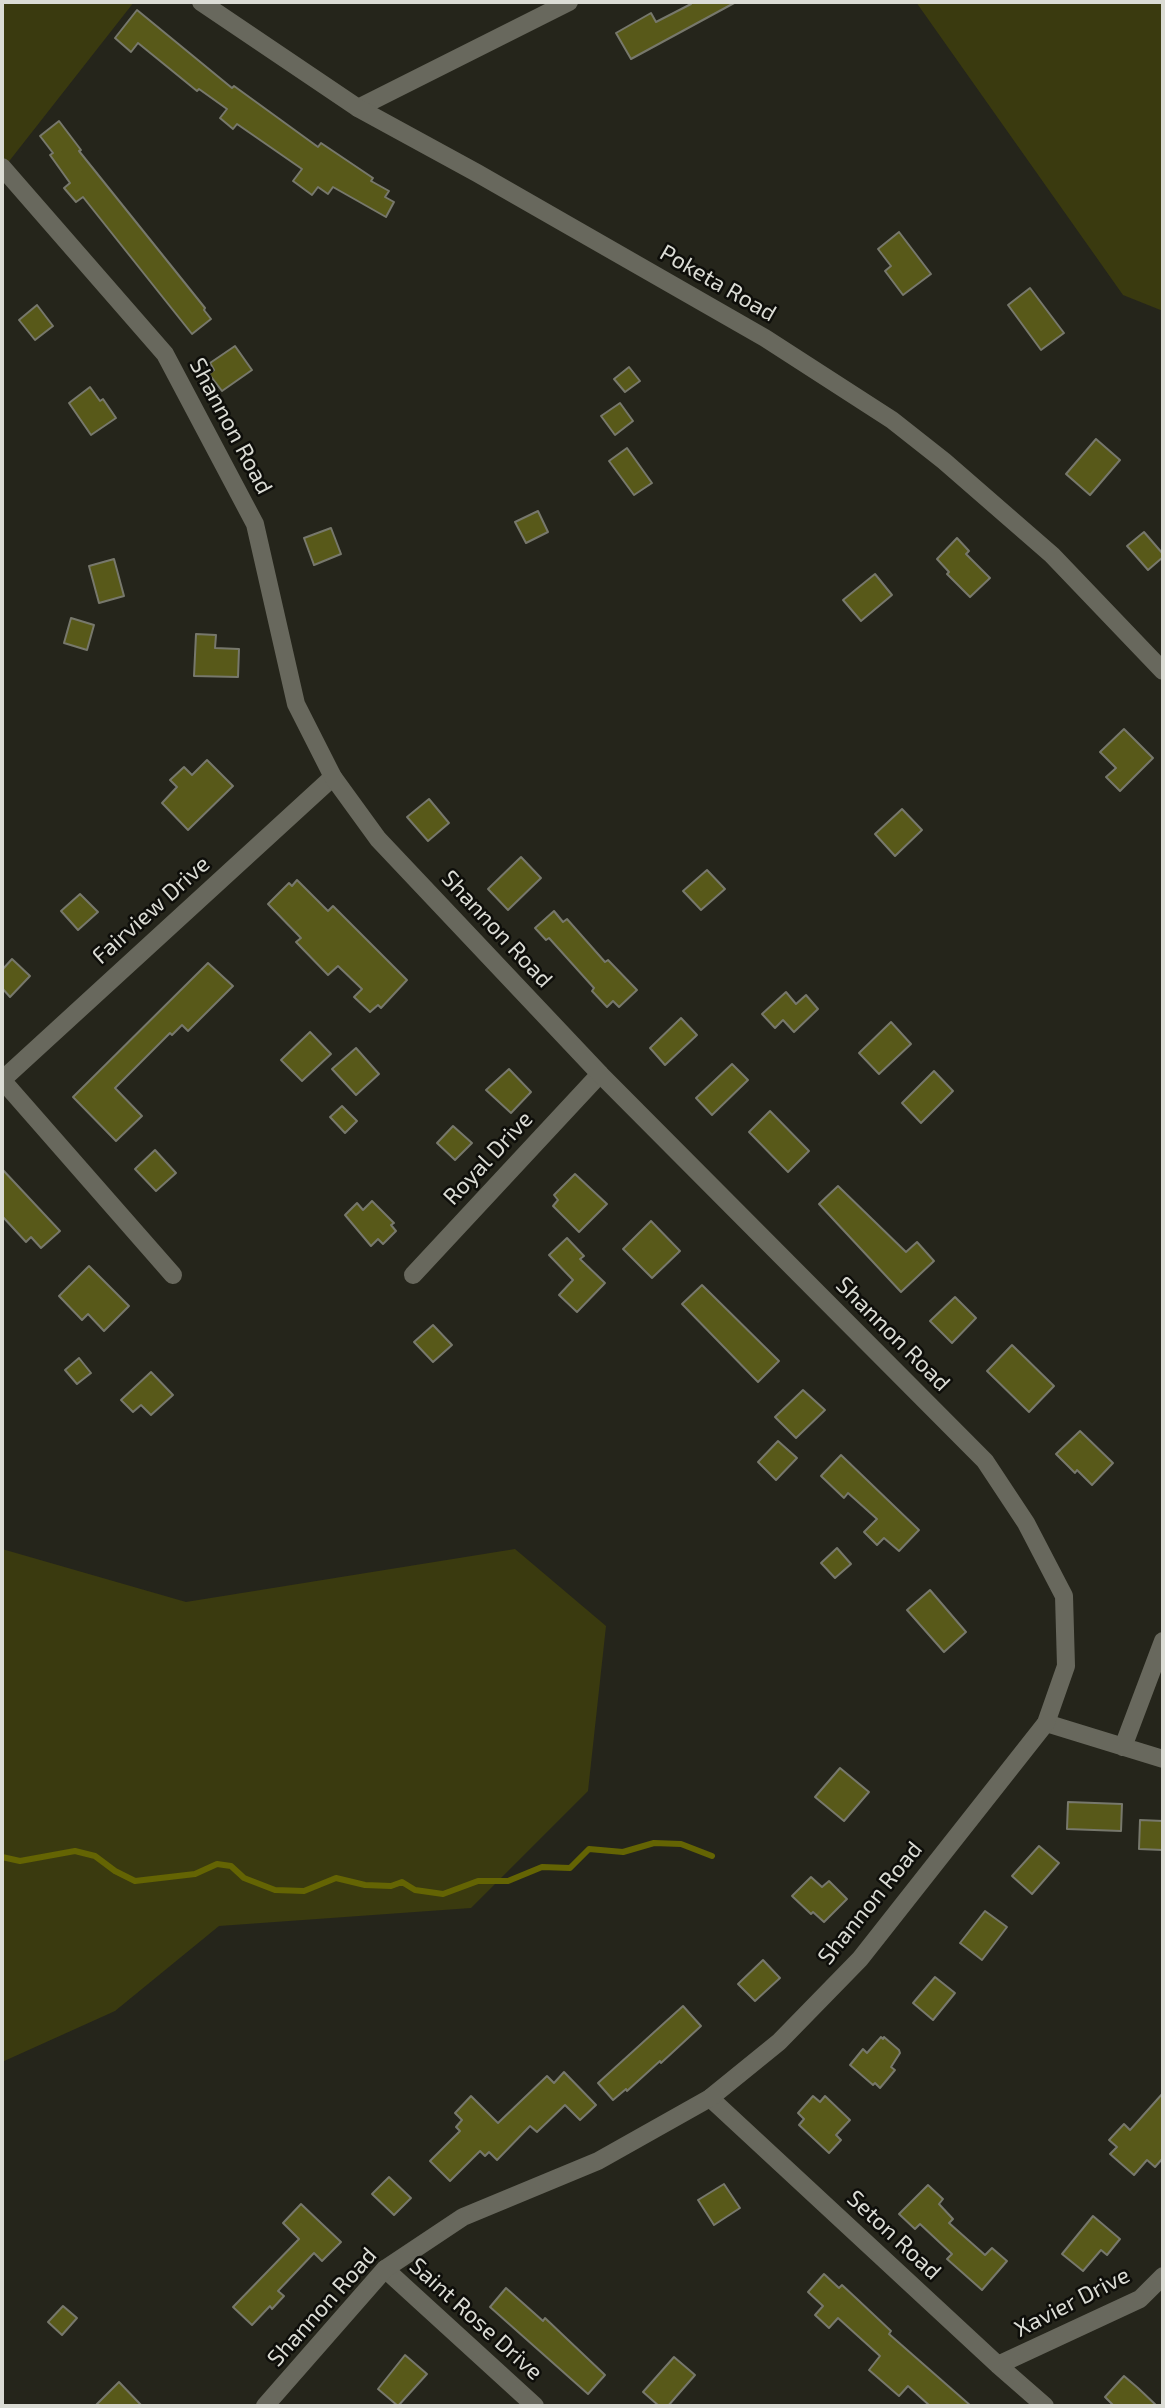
<!DOCTYPE html>
<style>
body{margin:0}
#map{position:relative;width:1165px;height:2408px;overflow:hidden;background:#25251b;font-family:"Exo 2",sans-serif}
canvas{display:block}
.frame{position:absolute;inset:0;border:4px solid #dbdcd5;pointer-events:none}
</style>
<div id="map">
<canvas width="1165" height="2408"></canvas>
<div class="frame"></div>
</div>
<script>
const g = document.querySelector('canvas').getContext('2d');
g.lineJoin = 'round';
function fill(path, color) { g.fillStyle = color; g.fill(path, 'evenodd'); }
function stroke(path, color, width, dash) { g.strokeStyle = color; g.lineWidth = width; g.lineCap = dash ? 'butt' : 'round'; g.setLineDash(dash || []); g.stroke(path); }
function drawText(font, color, halo, rows, align = 'center') {
  g.font = font + ' "Exo 2",sans-serif'; g.lineWidth = 5; g.setLineDash([]); g.textBaseline = 'middle'; g.strokeStyle = halo; g.fillStyle = color; for (const [text, x, y, turn = 0] of rows) {
    g.save(); g.translate(x, y); g.rotate((+turn || 0) * Math.PI / 180); g.textAlign = isNaN(turn) ? turn : align; if (halo) g.strokeText(text, 0, 0); g.fillText(text, 0, 0); g.restore();
  }
}
fill(new Path2D(`
 M 2,2 L 134,2 L 3,169 L 2,167 Z
 M 916,2 L 1163,2 L 1163,311 L 1123,295 Z
 M 2,1549 L 186,1602 L 515,1549 L 606,1626 L 588,1791 L 471,1908 L 219,1926 L 115,2011 L 2,2062 Z`), '#3a3a0f');
stroke(new Path2D(`
 M 2,1857 L 20,1861 L 75,1851 L 95,1856 L 115,1871 L 135,1881 L 195,1874 L 217,1864 L 231,1866 L 244,1878 L 275,1890 L 304,1891 L 336,1878 L 365,1885 L 391,1886 L 402,1882 L 415,1890 L 443,1894 L 478,1881 L 508,1881 L 542,1867 L 570,1868 L 589,1849 L 623,1852 L 654,1843 L 681,1844 L 712,1856`), '#646403', 6);
const building = new Path2D(`
 M 690,2 L 736,2 L 631,59 L 616,33 L 651,13 L 656,22 L 691,4 Z
 M 137,10 L 232,88 L 234,86 L 318,147 L 321,143 L 373,178 L 371,181 L 389,191 L 385,197 L 394,202 L 386,217 L 333,187 L 328,194 L 318,187 L 312,195 L 293,181 L 302,169 L 237,124 L 233,129 L 220,118 L 227,109 L 199,89 L 197,91 L 138,43 L 131,52 L 115,38 Z
 M 59,121 L 81,150 L 79,151 L 205,308 L 204,310 L 211,319 L 192,334 L 83,197 L 76,202 L 64,188 L 70,183 L 50,155 L 53,153 L 40,136 Z
 M 899,232 L 931,274 L 903,295 L 885,271 L 891,266 L 878,249 Z
 M 1030,288 L 1064,333 L 1041,350 L 1008,305 Z
 M 37,305 L 53,326 L 35,340 L 19,320 Z
 M 235,346 L 252,370 L 222,391 L 209,374 L 214,370 L 210,363 Z
 M 629,367 L 640,381 L 625,392 L 614,379 Z
 M 90,387 L 100,401 L 103,399 L 116,418 L 91,435 L 69,403 Z
 M 620,403 L 633,421 L 615,435 L 601,416 Z
 M 1096,439 L 1120,460 L 1090,495 L 1066,474 Z
 M 627,448 L 652,483 L 634,495 L 609,461 Z
 M 538,511 L 548,532 L 526,543 L 515,522 Z
 M 331,528 L 341,554 L 314,565 L 304,538 Z
 M 1144,532 L 1163,554 L 1163,557 L 1148,570 L 1127,546 Z
 M 957,538 L 969,551 L 966,554 L 990,578 L 970,597 L 947,574 L 949,572 L 937,559 Z
 M 114,559 L 124,596 L 99,603 L 89,566 Z
 M 875,574 L 892,595 L 861,621 L 843,600 Z
 M 71,618 L 94,625 L 87,650 L 64,643 Z
 M 196,634 L 216,635 L 215,648 L 239,649 L 238,677 L 194,676 Z
 M 1124,729 L 1153,758 L 1120,791 L 1106,777 L 1116,768 L 1100,752 Z
 M 207,760 L 233,786 L 188,830 L 162,803 L 177,787 L 170,780 L 184,767 L 192,775 Z
 M 429,799 L 449,823 L 428,841 L 407,817 Z
 M 902,809 L 922,830 L 895,856 L 875,834 Z
 M 521,857 L 541,878 L 508,910 L 488,889 Z
 M 707,870 L 725,889 L 701,910 L 683,891 Z
 M 297,880 L 328,911 L 333,906 L 407,980 L 381,1008 L 378,1005 L 370,1012 L 354,997 L 362,989 L 338,966 L 328,975 L 296,942 L 301,938 L 268,904 L 289,883 L 292,886 Z
 M 80,894 L 98,912 L 78,930 L 61,911 Z
 M 554,911 L 563,922 L 567,919 L 605,962 L 608,960 L 637,990 L 619,1007 L 613,1001 L 607,1007 L 592,991 L 594,988 L 549,938 L 546,940 L 535,928 Z
 M 12,959 L 30,976 L 10,997 L 2,988 L 2,970 Z
 M 208,963 L 233,986 L 188,1031 L 182,1025 L 172,1035 L 170,1033 L 115,1088 L 142,1116 L 116,1141 L 73,1097 Z
 M 786,992 L 796,1004 L 806,995 L 818,1009 L 794,1032 L 783,1020 L 775,1028 L 762,1014 Z
 M 681,1018 L 697,1035 L 665,1065 L 650,1048 Z
 M 891,1022 L 911,1044 L 879,1074 L 859,1053 Z
 M 310,1032 L 331,1054 L 302,1081 L 281,1060 Z
 M 356,1048 L 379,1074 L 356,1095 L 332,1069 Z
 M 732,1064 L 748,1080 L 712,1115 L 696,1098 Z
 M 509,1069 L 531,1092 L 511,1113 L 486,1090 Z
 M 934,1071 L 953,1091 L 921,1123 L 902,1103 Z
 M 342,1106 L 357,1121 L 345,1133 L 330,1117 Z
 M 770,1111 L 809,1151 L 788,1172 L 749,1132 Z
 M 453,1126 L 472,1143 L 455,1160 L 437,1143 Z
 M 155,1150 L 176,1173 L 156,1191 L 135,1169 Z
 M 2,1169 L 60,1231 L 41,1248 L 31,1237 L 26,1242 L 2,1216 Z
 M 575,1174 L 607,1204 L 579,1232 L 553,1206 L 558,1200 L 554,1195 Z
 M 838,1186 L 906,1252 L 917,1242 L 934,1261 L 901,1292 L 819,1204 Z
 M 372,1201 L 394,1223 L 391,1225 L 396,1231 L 383,1244 L 378,1239 L 371,1246 L 345,1215 L 357,1203 L 363,1210 Z
 M 651,1221 L 680,1251 L 652,1278 L 623,1249 Z
 M 567,1238 L 584,1256 L 580,1259 L 605,1283 L 577,1312 L 559,1295 L 573,1280 L 549,1255 Z
 M 89,1266 L 129,1306 L 104,1331 L 88,1314 L 82,1320 L 59,1296 Z
 M 702,1285 L 779,1361 L 758,1382 L 682,1304 Z
 M 955,1297 L 976,1318 L 952,1343 L 930,1321 Z
 M 433,1325 L 452,1345 L 433,1362 L 414,1342 Z
 M 1012,1345 L 1054,1386 L 1029,1412 L 987,1371 Z
 M 79,1358 L 91,1373 L 77,1384 L 65,1370 Z
 M 151,1372 L 173,1395 L 151,1415 L 141,1405 L 133,1412 L 121,1400 Z
 M 803,1390 L 825,1410 L 796,1438 L 775,1417 Z
 M 1080,1431 L 1113,1463 L 1092,1485 L 1077,1470 L 1075,1473 L 1056,1454 Z
 M 778,1441 L 797,1458 L 776,1480 L 758,1462 Z
 M 841,1455 L 919,1530 L 899,1551 L 884,1538 L 877,1545 L 864,1532 L 877,1519 L 848,1493 L 844,1498 L 821,1476 Z
 M 837,1548 L 851,1564 L 835,1578 L 821,1563 Z
 M 930,1590 L 966,1632 L 944,1652 L 907,1610 Z
 M 840,1768 L 869,1792 L 844,1821 L 815,1797 Z
 M 1068,1802 L 1122,1804 L 1121,1831 L 1067,1829 Z
 M 1140,1820 L 1163,1821 L 1163,1850 L 1139,1849 Z
 M 1039,1846 L 1059,1863 L 1032,1894 L 1012,1876 Z
 M 811,1877 L 822,1887 L 829,1881 L 847,1899 L 824,1922 L 813,1912 L 811,1914 L 792,1896 Z
 M 985,1911 L 1007,1927 L 982,1960 L 960,1943 Z
 M 763,1960 L 780,1978 L 755,2001 L 738,1984 Z
 M 935,1977 L 955,1993 L 933,2020 L 913,2003 Z
 M 683,2006 L 701,2026 L 661,2063 L 660,2061 L 627,2091 L 626,2089 L 613,2100 L 598,2083 Z
 M 881,2037 L 883,2039 L 884,2037 L 899,2050 L 900,2053 L 891,2067 L 895,2070 L 880,2088 L 875,2083 L 873,2085 L 850,2065 L 863,2049 L 867,2053 Z
 M 564,2072 L 596,2105 L 580,2120 L 565,2105 L 537,2132 L 530,2126 L 497,2160 L 489,2152 L 485,2156 L 480,2151 L 450,2181 L 430,2161 L 460,2131 L 456,2127 L 462,2120 L 455,2113 L 471,2096 L 498,2123 L 547,2076 L 554,2083 Z
 M 1163,2093 L 1163,2158 L 1155,2167 L 1147,2160 L 1134,2175 L 1110,2154 L 1117,2147 L 1109,2140 L 1124,2124 L 1130,2130 Z
 M 813,2096 L 820,2102 L 825,2096 L 850,2120 L 836,2135 L 841,2140 L 829,2153 L 799,2125 L 804,2119 L 798,2113 Z
 M 389,2177 L 411,2198 L 394,2215 L 372,2194 Z
 M 724,2184 L 740,2208 L 714,2225 L 698,2200 Z
 M 928,2185 L 943,2199 L 939,2204 L 953,2219 L 949,2223 L 985,2255 L 992,2248 L 1007,2261 L 982,2290 L 947,2259 L 952,2254 L 920,2224 L 915,2229 L 899,2214 Z
 M 301,2204 L 341,2242 L 322,2261 L 314,2253 L 278,2291 L 284,2296 L 272,2309 L 270,2306 L 252,2325 L 233,2307 L 299,2239 L 283,2223 Z
 M 1093,2216 L 1120,2239 L 1107,2255 L 1101,2250 L 1083,2271 L 1062,2254 Z
 M 824,2274 L 839,2288 L 842,2285 L 856,2298 L 891,2331 L 889,2334 L 971,2406 L 930,2406 L 908,2386 L 899,2396 L 869,2370 L 880,2356 L 838,2318 L 829,2328 L 815,2315 L 823,2306 L 808,2292 Z
 M 506,2288 L 543,2321 L 545,2318 L 605,2375 L 588,2394 L 490,2307 Z
 M 63,2306 L 77,2318 L 62,2335 L 48,2322 Z
 M 405,2355 L 427,2374 L 398,2406 L 378,2389 Z
 M 674,2357 L 695,2375 L 668,2406 L 659,2406 L 643,2392 Z
 M 1124,2376 L 1138,2388 L 1157,2406 L 1114,2406 L 1105,2397 Z
 M 119,2382 L 142,2406 L 95,2406 Z`);
fill(building, '#585919');
stroke(building, '#77786c', 2);
stroke(new Path2D(`
 M 358,108 L 569,2
 M 173,1275 L 2,1080 L 333,777
 M 413,1275 L 600,1074
 M 1046,1723 L 1163,1759
 M 1123,1747 L 1163,1641
 M 710,2098 L 998,2365 L 1045,2406
 M 385,2269 L 535,2406
 M 998,2365 L 1140,2299 L 1163,2276`), '#68685d', 18);
stroke(new Path2D(`
 M 201,2 L 358,108 L 477,173 L 765,338 L 892,420 L 944,461 L 1052,555 L 1163,671
 M 2,167 L 165,354 L 255,524 L 296,704 L 333,777 L 378,839 L 600,1074 L 985,1461 L 1026,1523 L 1064,1596 L 1066,1666 L 1046,1723 L 860,1959 L 779,2042 L 710,2098 L 598,2161 L 463,2217 L 385,2269 L 265,2406`), '#68685d', 18);
drawText('23px', '#dbdcd5', '#0e0e0a', [
 ["Poketa Road",718,283,30],
 ["Shannon Road",231,426,62],
 ["Fairview Drive",151,910,-42],
 ["Shannon Road",497,929,47],
 ["Royal Drive",488,1158,-47],
 ["Shannon Road",893,1334,45],
 ["Shannon Road",870,1903,-51],
 ["Seton Road",894,2235,43],
 ["Xavier Drive",1072,2302,-27],
 ["Shannon Road",322,2307,-48],
 ["Saint Rose Drive",476,2319,42]
]);
</script>
